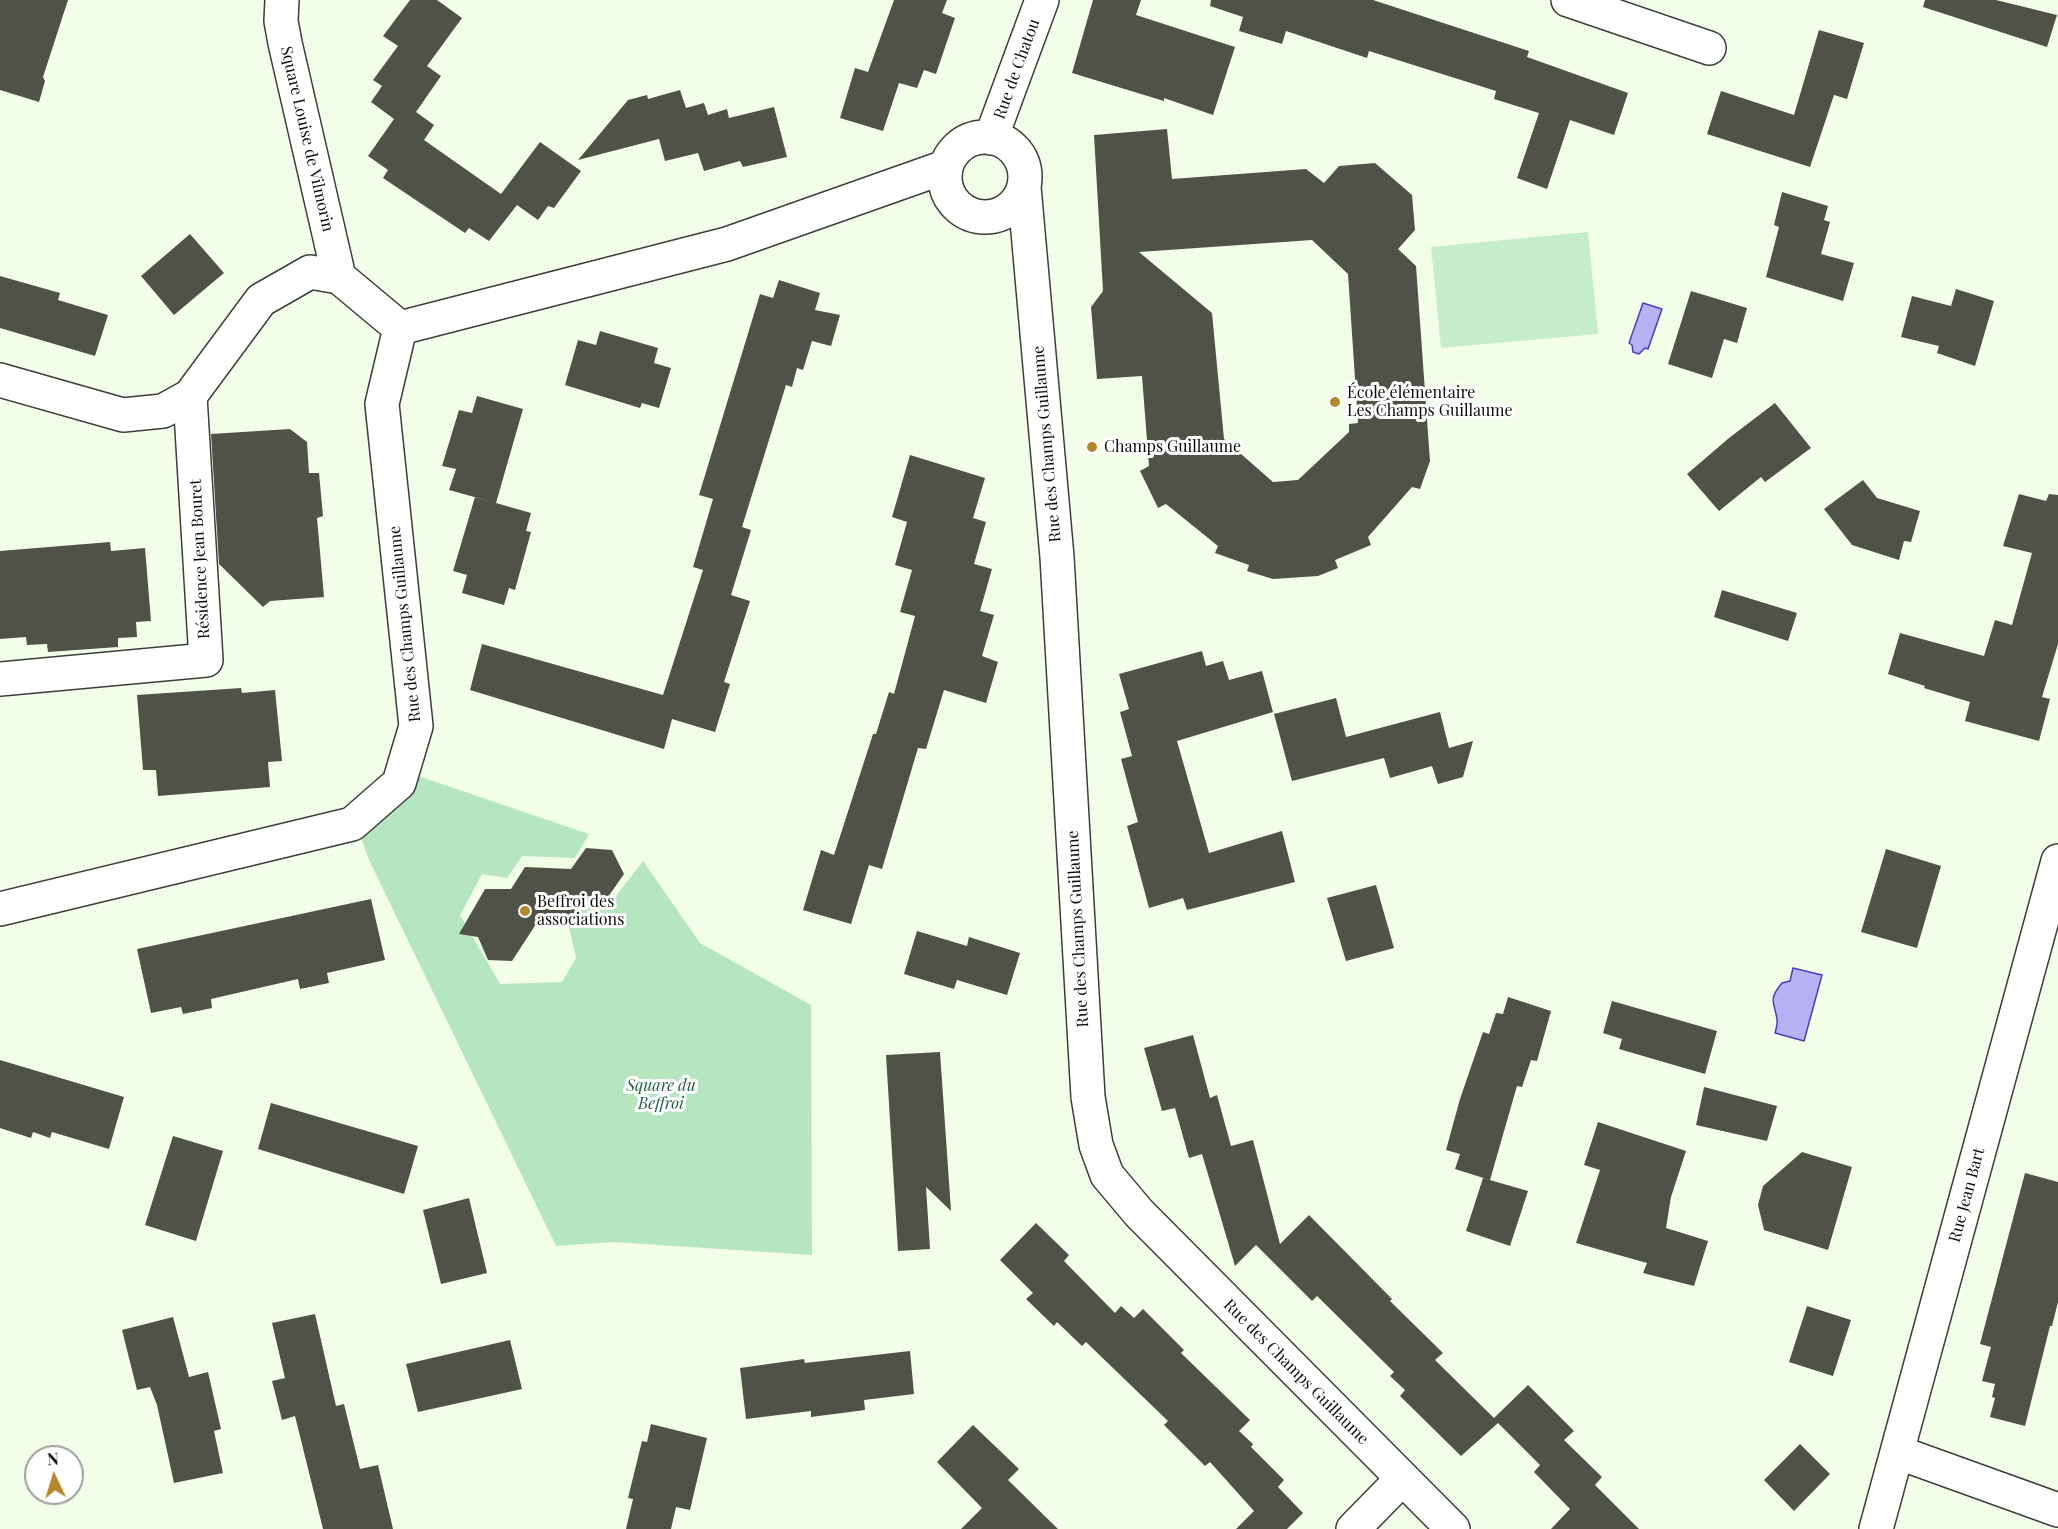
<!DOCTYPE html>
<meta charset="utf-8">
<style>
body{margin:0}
#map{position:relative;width:2058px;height:1529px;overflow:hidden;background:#f3fee9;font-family:"Playfair Display",serif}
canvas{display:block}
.north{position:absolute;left:24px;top:1445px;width:60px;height:60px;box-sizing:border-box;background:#fff;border:2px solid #9d9d9d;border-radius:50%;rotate:356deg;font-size:16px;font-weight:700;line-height:24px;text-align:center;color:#0a0a0a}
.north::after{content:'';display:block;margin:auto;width:21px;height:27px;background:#b3882a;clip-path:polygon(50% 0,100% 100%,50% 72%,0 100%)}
</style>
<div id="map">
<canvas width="2058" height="1529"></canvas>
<div class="north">N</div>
</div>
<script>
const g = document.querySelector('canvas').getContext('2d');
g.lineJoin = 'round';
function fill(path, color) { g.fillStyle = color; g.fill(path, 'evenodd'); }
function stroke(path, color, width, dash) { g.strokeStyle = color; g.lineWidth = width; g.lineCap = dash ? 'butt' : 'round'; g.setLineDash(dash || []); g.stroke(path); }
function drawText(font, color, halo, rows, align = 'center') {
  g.font = font + ' "Playfair Display",serif'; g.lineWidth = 6; g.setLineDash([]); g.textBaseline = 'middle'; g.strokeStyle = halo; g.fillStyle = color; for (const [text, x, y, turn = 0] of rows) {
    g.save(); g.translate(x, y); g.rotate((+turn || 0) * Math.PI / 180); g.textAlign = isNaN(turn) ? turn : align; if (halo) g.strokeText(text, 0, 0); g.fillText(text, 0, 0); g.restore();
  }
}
fill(new Path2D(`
 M 415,775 L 589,834 L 575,858 L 522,856 L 507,878 L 482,874 L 460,915 L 500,984 L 562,982 L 576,958 L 568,923 L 584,896 L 612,901 L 643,861 L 700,943 L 811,1005 L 812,1255 L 613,1242 L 556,1246 L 370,862 L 361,838 L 400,804 Z`), '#b5e6bf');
fill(new Path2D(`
 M 1588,232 L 1598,334 L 1441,348 L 1431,247 Z`), '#c6edc9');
const water = new Path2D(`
 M 1643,303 L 1662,309 L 1648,349 L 1645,348 L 1639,354 L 1633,352 L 1632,345 L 1629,343 Z
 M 1793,968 L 1822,975 L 1804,1041 L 1775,1033 C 1776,1029 1778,1023 1777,1019 C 1774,1001 1768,1000 1782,983 L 1790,981 Z`);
fill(water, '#b7b0f3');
stroke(water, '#4d3ac6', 1.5);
fill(new Path2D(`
 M 0,0 L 68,0 L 43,77 L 45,81 L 39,102 L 0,90 Z
 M 410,0 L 437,0 L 462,18 L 427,66 L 441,76 L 416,112 L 434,125 L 424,140 L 501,194 L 540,142 L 581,171 L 554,208 L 548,206 L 538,220 L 517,205 L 489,241 L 469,228 L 465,233 L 383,178 L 388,170 L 368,156 L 394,119 L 371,102 L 382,86 L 373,80 L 398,46 L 383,36 Z
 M 894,0 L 947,0 L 942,13 L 955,18 L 936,74 L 924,70 L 917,88 L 899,83 L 883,131 L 840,118 L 855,68 L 868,72 Z
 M 1093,0 L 1141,0 L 1136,15 L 1235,47 L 1213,115 L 1164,98 L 1164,101 L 1072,73 Z
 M 1211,0 L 1373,0 L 1529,51 L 1527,57 L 1628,93 L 1614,135 L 1570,120 L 1547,189 L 1517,178 L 1539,113 L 1494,99 L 1496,91 L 1369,51 L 1367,58 L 1286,31 L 1282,44 L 1239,31 L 1243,17 L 1210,6 Z
 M 1925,0 L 1996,0 L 2057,15 L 2047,47 L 1923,7 Z
 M 1819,30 L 1864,43 L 1847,99 L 1834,95 L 1810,167 L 1707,134 L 1721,91 L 1794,115 Z
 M 680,90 L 686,108 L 704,103 L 708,115 L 727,109 L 729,118 L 774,107 L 787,157 L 743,167 L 740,161 L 704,171 L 698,153 L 665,161 L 659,139 L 578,160 L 628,100 L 647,95 L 648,99 Z
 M 1167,129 L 1172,179 L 1306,169 L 1324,183 L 1339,166 L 1375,163 L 1412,195 L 1415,230 L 1398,249 L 1416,266 L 1430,461 L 1420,489 L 1412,487 L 1368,537 L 1371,545 L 1335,560 L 1338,568 L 1318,576 L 1273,579 L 1247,571 L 1249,565 L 1215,553 L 1218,546 L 1166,504 L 1158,508 L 1140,471 L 1149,466 L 1142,376 L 1097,379 L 1091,307 L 1103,291 L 1094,135 ZM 1312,240 L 1348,274 L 1358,423 L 1349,424 L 1349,432 L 1298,480 L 1273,482 L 1224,439 L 1212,313 L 1139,252 Z
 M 1782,192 L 1828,206 L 1824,220 L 1830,222 L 1821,254 L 1854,263 L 1843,301 L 1766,277 L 1779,227 L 1774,225 Z
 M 190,234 L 224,273 L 174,315 L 141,276 Z
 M 0,276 L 60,293 L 58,300 L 108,315 L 95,356 L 0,328 Z
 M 779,280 L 820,293 L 815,310 L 840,315 L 831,346 L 812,341 L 803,370 L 797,368 L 792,387 L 786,385 L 742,527 L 751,530 L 731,595 L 750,601 L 724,682 L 730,684 L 715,732 L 672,719 L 664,749 L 470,690 L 482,644 L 663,695 L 703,570 L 693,567 L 713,499 L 699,495 L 760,294 L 773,298 Z
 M 1956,289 L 1994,301 L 1975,366 L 1937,353 L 1939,346 L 1901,337 L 1912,296 L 1951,306 Z
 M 1691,291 L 1747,308 L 1737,343 L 1724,339 L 1712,378 L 1668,364 Z
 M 600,331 L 658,348 L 654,363 L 671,368 L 659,408 L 642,403 L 640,408 L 565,385 L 578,340 L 596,345 Z
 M 477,396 L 523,409 L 496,503 L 449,490 L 456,469 L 442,466 L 459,410 L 472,413 Z
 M 1775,403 L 1811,448 L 1765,482 L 1761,477 L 1719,511 L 1687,474 L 1729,438 Z
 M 290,429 L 307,442 L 309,473 L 319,473 L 323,516 L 317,518 L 324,597 L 270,601 L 263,607 L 219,564 L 211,434 Z
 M 910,455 L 985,478 L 973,518 L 986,522 L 974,564 L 992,569 L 980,611 L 994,615 L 982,656 L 998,662 L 986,703 L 944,690 L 926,749 L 918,748 L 882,869 L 869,865 L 851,924 L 803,910 L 821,850 L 834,855 L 873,734 L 876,734 L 889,692 L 894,694 L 915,616 L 900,612 L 912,570 L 895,565 L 907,522 L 892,517 Z
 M 1863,480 L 1877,498 L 1920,511 L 1911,542 L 1904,541 L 1899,560 L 1852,545 L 1824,509 Z
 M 2019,494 L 2046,501 L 2049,494 L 2058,495 L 2058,644 L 2042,697 L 2050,699 L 2039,741 L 1965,721 L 1970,702 L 1924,688 L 1925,686 L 1888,674 L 1900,633 L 1984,656 L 1995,620 L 2012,625 L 2032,553 L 2003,546 Z
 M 475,497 L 531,513 L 526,531 L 531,532 L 515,590 L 509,588 L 504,605 L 462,593 L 467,575 L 453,571 Z
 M 110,542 L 111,551 L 145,548 L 151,621 L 136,622 L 137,637 L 118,638 L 118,647 L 48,652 L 47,644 L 27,645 L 26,637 L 0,639 L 0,551 Z
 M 1722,590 L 1797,613 L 1788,641 L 1714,617 Z
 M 1202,651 L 1206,666 L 1223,661 L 1229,680 L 1262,671 L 1273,712 L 1177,741 L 1209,853 L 1282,831 L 1295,882 L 1187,910 L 1183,898 L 1149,908 L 1127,826 L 1138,822 L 1121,759 L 1132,756 L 1120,712 L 1129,709 L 1119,674 Z
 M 241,688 L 242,693 L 275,690 L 282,761 L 268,762 L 270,787 L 158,796 L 156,770 L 143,770 L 137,695 Z
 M 1336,698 L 1346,737 L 1440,712 L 1449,748 L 1473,741 L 1463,777 L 1438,784 L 1432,766 L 1390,778 L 1384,758 L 1292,781 L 1274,714 Z
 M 586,848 L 612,850 L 624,874 L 608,897 L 584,896 L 568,923 L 538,921 L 512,961 L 488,960 L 478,937 L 459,934 L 485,889 L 511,889 L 525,867 L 571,869 Z
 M 1886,849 L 1941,866 L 1917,948 L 1861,932 Z
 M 1376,885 L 1394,948 L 1346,961 L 1327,898 Z
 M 371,899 L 385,960 L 327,973 L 329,983 L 300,989 L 298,979 L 211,999 L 212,1008 L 183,1014 L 181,1007 L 151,1013 L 137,949 Z
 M 917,931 L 967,946 L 969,937 L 1020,953 L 1007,995 L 957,980 L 954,989 L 904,974 Z
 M 1508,997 L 1551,1011 L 1537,1061 L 1531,1060 L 1522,1087 L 1517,1086 L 1490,1180 L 1455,1169 L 1460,1154 L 1446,1150 L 1460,1099 L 1483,1032 L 1489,1034 L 1496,1013 L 1503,1014 Z
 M 1612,1001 L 1717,1031 L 1705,1074 L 1619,1049 L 1622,1039 L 1603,1033 Z
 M 1193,1035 L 1210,1098 L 1217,1095 L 1231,1146 L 1253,1140 L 1280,1244 L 1309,1215 L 1392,1299 L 1390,1301 L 1443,1353 L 1435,1360 L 1494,1418 L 1528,1385 L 1574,1431 L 1564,1440 L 1602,1477 L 1595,1485 L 1639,1529 L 1551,1529 L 1570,1509 L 1534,1472 L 1540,1465 L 1498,1423 L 1461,1456 L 1400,1396 L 1405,1390 L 1390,1376 L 1394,1372 L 1317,1296 L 1312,1301 L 1256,1245 L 1235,1266 L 1202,1154 L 1189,1158 L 1175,1108 L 1162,1111 L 1144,1048 Z
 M 940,1052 L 951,1211 L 926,1187 L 930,1249 L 898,1251 L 886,1055 Z
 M 0,1060 L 124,1097 L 109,1149 L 52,1132 L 50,1138 L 33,1132 L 31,1138 L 0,1128 Z
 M 1704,1087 L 1777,1106 L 1767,1141 L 1696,1125 Z
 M 271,1103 L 418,1146 L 404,1194 L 258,1149 Z
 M 1598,1122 L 1686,1151 L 1671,1197 L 1666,1228 L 1708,1241 L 1694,1286 L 1643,1273 L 1647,1263 L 1576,1243 L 1600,1170 L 1584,1165 Z
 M 173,1136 L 223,1151 L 196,1241 L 145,1225 Z
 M 1802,1152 L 1852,1167 L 1828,1250 L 1764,1230 L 1758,1205 L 1763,1186 Z
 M 2025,1173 L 2058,1182 L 2058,1302 L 2052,1326 L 2050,1326 L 2025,1426 L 1990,1417 L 1995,1398 L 1992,1397 L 1995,1384 L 1982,1381 L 1991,1347 L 1980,1344 Z
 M 1483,1178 L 1528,1191 L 1510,1246 L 1466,1231 Z
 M 469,1198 L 487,1273 L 441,1284 L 423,1210 Z
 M 1036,1223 L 1069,1255 L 1064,1261 L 1115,1313 L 1121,1306 L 1134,1318 L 1143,1309 L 1184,1350 L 1181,1353 L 1250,1420 L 1239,1431 L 1253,1444 L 1251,1447 L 1284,1480 L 1278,1487 L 1303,1513 L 1287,1529 L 1236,1529 L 1254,1511 L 1210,1462 L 1205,1466 L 1164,1425 L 1168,1421 L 1086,1342 L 1082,1346 L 1057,1322 L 1054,1326 L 1026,1299 L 1033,1293 L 1000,1260 Z
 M 1807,1306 L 1851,1320 L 1833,1376 L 1789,1362 Z
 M 315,1314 L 336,1406 L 344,1404 L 360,1469 L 378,1465 L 393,1529 L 323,1529 L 295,1416 L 282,1420 L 272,1381 L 285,1378 L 272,1323 Z
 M 173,1317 L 189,1377 L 208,1372 L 221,1429 L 214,1431 L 223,1473 L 174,1483 L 157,1405 L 150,1387 L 137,1390 L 122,1330 Z
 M 510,1340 L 522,1389 L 418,1412 L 406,1364 Z
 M 910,1351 L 914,1394 L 864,1400 L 865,1410 L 811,1417 L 811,1411 L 746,1419 L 740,1368 L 804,1359 L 805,1363 Z
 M 651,1424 L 707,1438 L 690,1510 L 676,1507 L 671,1529 L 626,1529 L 633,1499 L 628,1498 L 642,1441 L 647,1442 Z
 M 973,1425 L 1019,1469 L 1008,1480 L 1058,1529 L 961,1529 L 982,1508 L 937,1462 Z
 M 1800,1444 L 1830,1474 L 1794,1511 L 1764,1480 Z`), '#515247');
const minor = new Path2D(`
 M 282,0 L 281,21 L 285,43 L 339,277
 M 1568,0 L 1709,48
 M945 177a40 40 0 1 1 80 0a40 40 0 1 1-80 0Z
 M 991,138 L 1042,0
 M 1024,187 L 1057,557 L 1088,1097 L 1096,1145 L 1107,1175 L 1139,1213 L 1453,1529
 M 339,277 L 400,328
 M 0,380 L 123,415 L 163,411 L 190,396 L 261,300 L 310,272 L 339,277
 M 0,679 L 206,660 L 190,396
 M 0,909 L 352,824 L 399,783 L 416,726 L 382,404 L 400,328 L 727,244 L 945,167
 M 1897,1452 L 2058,1510
 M 1353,1529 L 1402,1479
 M 1876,1529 L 2058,861`);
stroke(minor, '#3d3d3d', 36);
stroke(minor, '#fff', 33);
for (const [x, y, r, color] of [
 [1335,402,6,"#b3882a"],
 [1092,447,6,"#b3882a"],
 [525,911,6,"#b3882a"]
]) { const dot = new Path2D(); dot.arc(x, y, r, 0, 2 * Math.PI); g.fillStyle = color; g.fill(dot); stroke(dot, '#fff', 2); }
drawText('16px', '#0a0a0a', '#fff', [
 ["Rue de Chatou",1017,69,-70],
 ["Square Louise de Vilmorin",307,139,77],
 ["Rue des Champs Guillaume",1047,444,-95],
 ["Résidence Jean Bouret",200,559,-93],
 ["Rue des Champs Guillaume",405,624,-96],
 ["Rue des Champs Guillaume",1078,929,-93],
 ["Rue Jean Bart",1967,1195,-75],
 ["Rue des Champs Guillaume",1296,1372,45]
]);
drawText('16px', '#0a0a0a', '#fff', [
 ["École élémentaire",1347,393],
 ["Les Champs Guillaume",1347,411],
 ["Champs Guillaume",1104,447],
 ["Beffroi des",537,902],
 ["associations",537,920]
], 'left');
drawText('italic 16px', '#1f5e40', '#fff', [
 ["Square du",661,1086],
 ["Beffroi",661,1104]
]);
</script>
